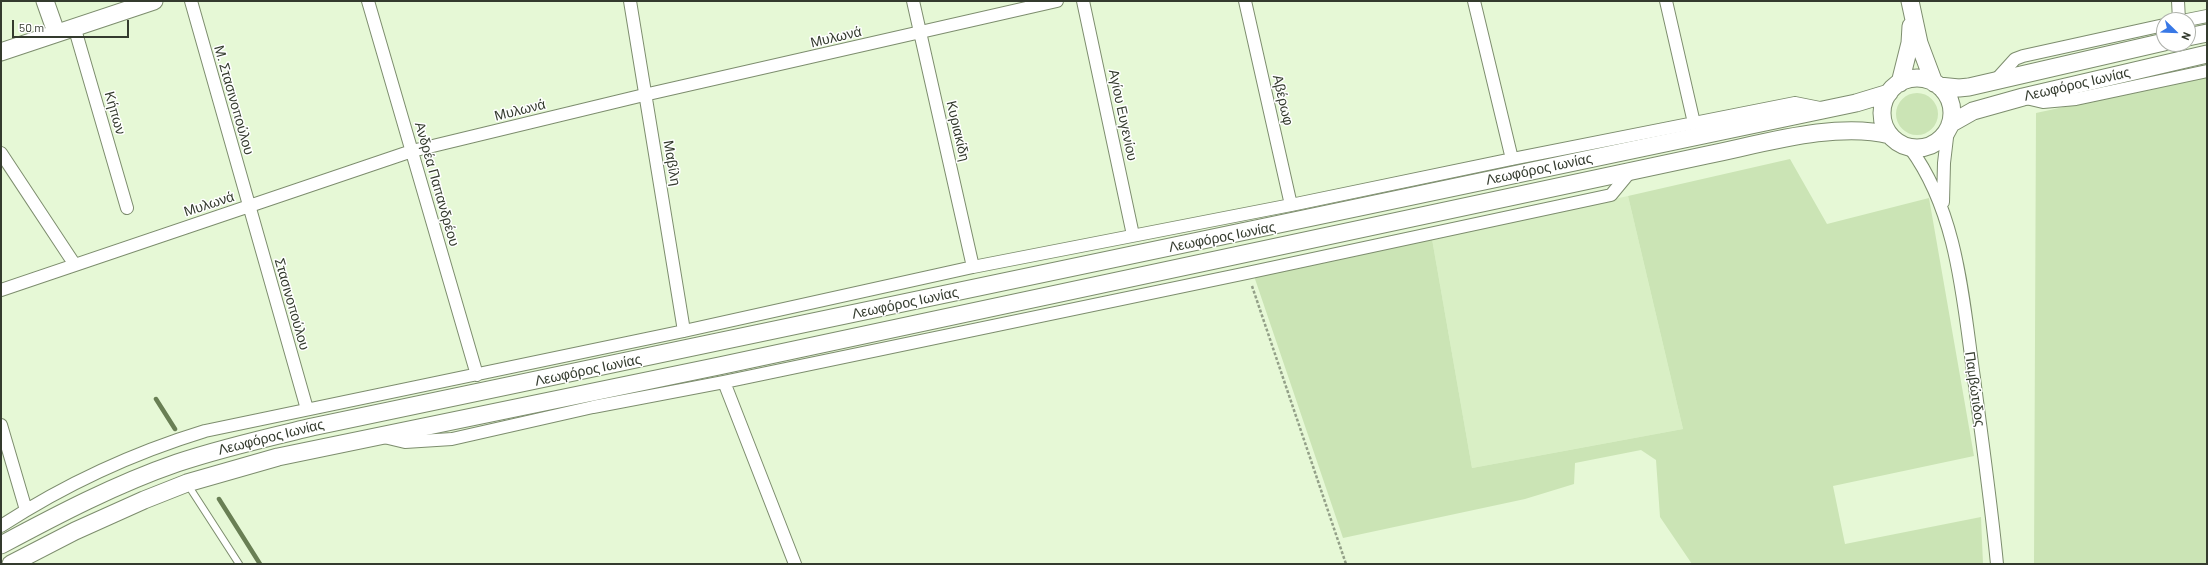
<!DOCTYPE html>
<meta charset="utf-8">
<style>
body{margin:0}
#map{position:relative;width:2208px;height:565px;overflow:hidden;background:#e6f8d6;font-family:Barlow,sans-serif}
canvas{display:block}
.frame{position:absolute;inset:0;border:2px solid #343b2e;pointer-events:none}
.north{position:absolute;left:2156px;top:12px;width:40px;height:40px;box-sizing:border-box;background:#fff;border:1px solid #aeb1ab;border-radius:50%;rotate:113deg;font-size:11px;font-weight:700;line-height:16px;text-align:center;color:#343b2e}
.north::after{content:'';display:block;margin:auto;width:14px;height:18px;background:#3878e6;clip-path:polygon(50% 0,100% 100%,50% 72%,0 100%)}
.scale{position:absolute;left:12px;top:20px;width:117px;height:18px;box-sizing:border-box;border:2px solid #343b2e;border-top:0;padding-left:5px;font-size:12px;line-height:14px;white-space:nowrap;color:#343b2e;-webkit-text-stroke:3px #fff;paint-order:stroke}
</style>
<div id="map">
<canvas width="2208" height="565"></canvas>
<div class="frame"></div>
<div class="north">N</div>
<div class="scale">50 m</div>
</div>
<script>
const g = document.querySelector('canvas').getContext('2d');
g.lineJoin = 'round';
function fill(path, color) { g.fillStyle = color; g.fill(path, 'evenodd'); }
function stroke(path, color, width, dash) { g.strokeStyle = color; g.lineWidth = width; g.lineCap = dash ? 'butt' : 'round'; g.setLineDash(dash || []); g.stroke(path); }
function drawText(font, color, halo, rows, align = 'center') {
  g.font = font + ' Barlow,sans-serif'; g.lineWidth = 3; g.setLineDash([]); g.textBaseline = 'middle'; g.strokeStyle = halo; g.fillStyle = color; for (const [text, x, y, turn = 0] of rows) {
    g.save(); g.translate(x, y); g.rotate((+turn || 0) * Math.PI / 180); g.textAlign = isNaN(turn) ? turn : align; if (halo) g.strokeText(text, 0, 0); g.fillText(text, 0, 0); g.restore();
  }
}
fill(new Path2D(`
 M 1628,196 L 1683,429 L 1472,468 L 1432,239 Z`), '#d9efc5');
fill(new Path2D(`
 M 2207,76 L 2207,564 L 2034,564 L 2036,113 Z
 M1896 114a21 21 0 1 1 42 0a21 21 0 1 1-42 0Z
 M 1790,159 L 1827,224 L 1929,198 L 1974,456 L 1833,486 L 1845,544 L 1981,517 L 1983,564 L 1692,564 L 1660,517 L 1656,460 L 1641,450 L 1575,463 L 1574,484 L 1525,499 L 1343,538 L 1254,276 L 1432,239 L 1472,468 L 1683,429 L 1628,196 Z`), '#cbe4b5');
stroke(new Path2D(`
 M 156,399 L 175,429
 M 219,499 L 260,564`), '#697f54', 4.5);
const lane = new Path2D(`
 M 188,485 L 239,564`);
const street = new Path2D(`
 M 191,1 L 307,409
 M 368,1 L 477,375
 M 630,1 L 684,331
 M 913,1 L 973,267
 M 1083,1 L 1133,235
 M 1245,1 L 1291,205
 M 1474,1 L 1512,159
 M 1666,1 L 1694,123
 M 2178,1 L 2179,20
 M 2187,20 L 2207,16
 M 74,26 L 127,208
 M 1996,80 L 2015,59 L 2023,56 L 2164,25
 M 2026,98 L 2043,102 L 2076,99 L 2207,71
 M 1910,148 C 1958,213 1963,301 1974,378 C 1982,440 1991,502 1997,564
 M 1,153 L 75,265
 M 1943,202 L 1944,163 L 1948,129
 M 1,290 L 412,151 L 644,95 L 1057,1
 M 724,382 L 795,564
 M 1,425 L 26,510
 M 384,437 L 405,442 L 452,439 L 593,407 L 724,382 L 1247,273 L 1611,195 L 1630,172
 M 1,526 C 64,485 133,453 205,431 L 684,331 L 973,267 L 1291,205 L 1512,159 L 1795,103 L 1820,108`);
const secondary = new Path2D(`
 M 45,1 L 56,32
 M 1910,1 L 1919,43 L 1934,83
 M 2188,37 L 2207,33
 M 1,52 L 154,1
 M1882 113a35 35 0 1 1 70 0a35 35 0 1 1-70 0Z
 M 1900,83 L 1910,43 L 1911,26
 M 1939,86 L 1959,88 L 1969,87 L 2164,42
 M 1950,124 L 1973,111 L 2023,97 L 2207,54
 M 1,545 C 57,515 116,484 177,463 C 221,448 266,438 312,427 L 1856,103 L 1889,93
 M 11,564 L 75,531 L 144,500 L 187,483 L 278,457 L 719,366 L 1707,155 C 1762,144 1836,121 1890,135`);
stroke(lane, '#7d8d6e', 8);
stroke(street, '#7d8d6e', 14);
stroke(secondary, '#7d8d6e', 19);
stroke(new Path2D(`
 M 1252,286 L 1346,564`), '#93a088', 2.5, [3, 2]);
stroke(lane, '#fff', 6);
stroke(street, '#fff', 12);
stroke(secondary, '#fff', 17);
drawText('14px', '#343b2e', '#fff', [
 ["Μυλωνά",836,37,-13],
 ["Λεωφόρος Ιωνίας",2077,84,-13],
 ["Μ. Στασινοπούλου",234,100,74],
 ["Αβέρωφ",1283,100,77],
 ["Μυλωνά",520,110,-14],
 ["Κήπων",115,113,74],
 ["Αγίου Ευγενίου",1123,115,78],
 ["Κυριακίδη",958,131,77],
 ["Μαβίλη",672,163,80],
 ["Λεωφόρος Ιωνίας",1539,169,-12],
 ["Ανδρέα Παπανδρέου",437,184,74],
 ["Μυλωνά",209,204,-18],
 ["Λεωφόρος Ιωνίας",1222,237,-11],
 ["Λεωφόρος Ιωνίας",905,303,-12],
 ["Στασινοπούλου",292,304,74],
 ["Λεωφόρος Ιωνίας",588,370,-12],
 ["Παμβώτιδος",1975,389,82],
 ["Λεωφόρος Ιωνίας",271,437,-14]
]);
</script>
